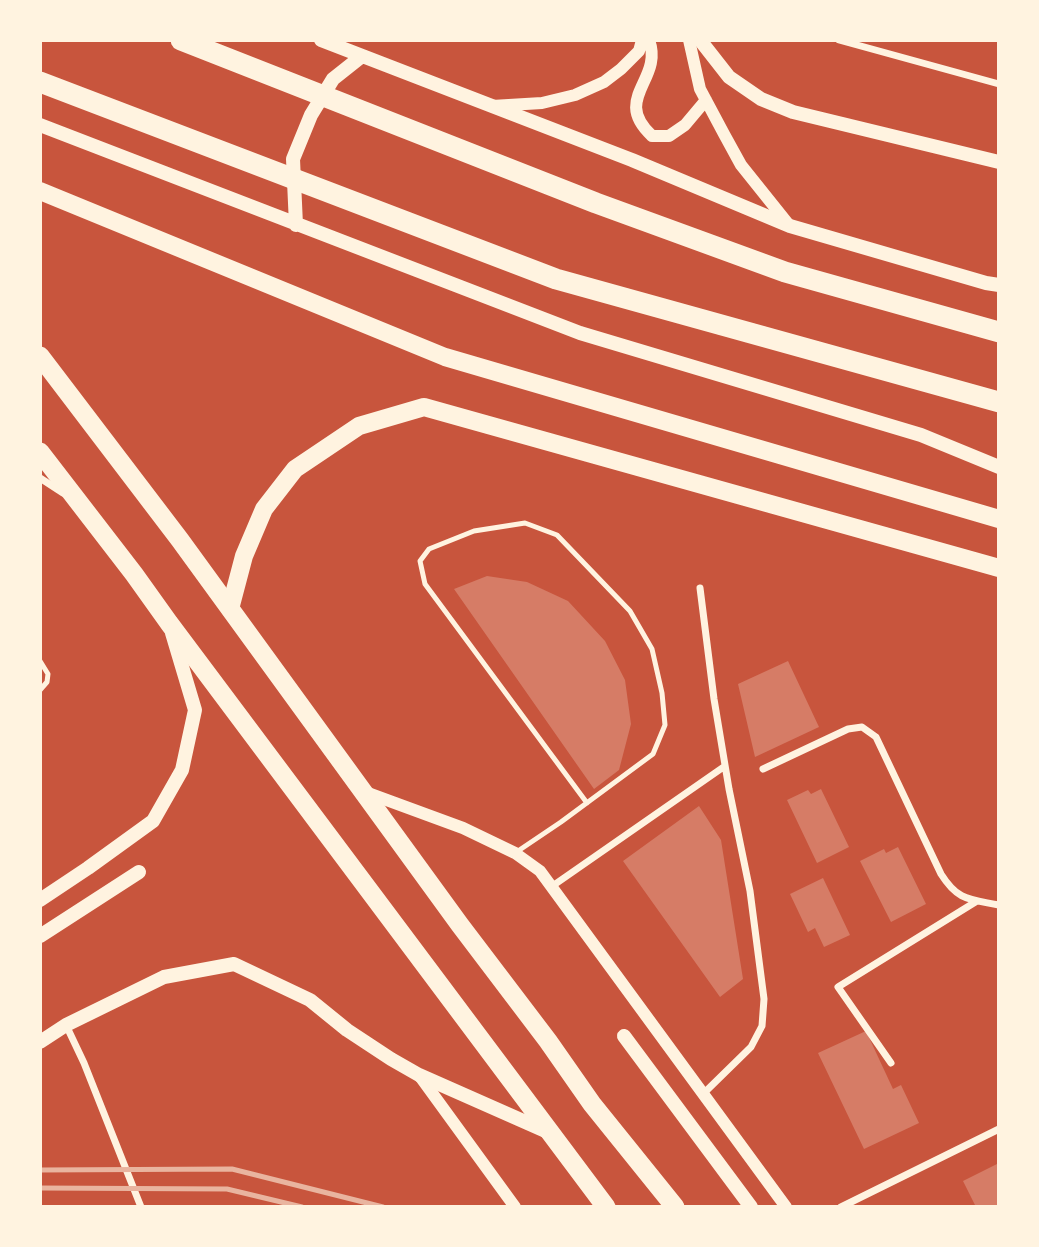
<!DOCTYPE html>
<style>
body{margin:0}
#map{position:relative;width:1039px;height:1247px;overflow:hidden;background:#c8553d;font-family:Figtree,sans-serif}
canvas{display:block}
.frame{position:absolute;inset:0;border:42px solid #fff3e0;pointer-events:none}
</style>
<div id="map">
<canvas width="1039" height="1247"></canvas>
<div class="frame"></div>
</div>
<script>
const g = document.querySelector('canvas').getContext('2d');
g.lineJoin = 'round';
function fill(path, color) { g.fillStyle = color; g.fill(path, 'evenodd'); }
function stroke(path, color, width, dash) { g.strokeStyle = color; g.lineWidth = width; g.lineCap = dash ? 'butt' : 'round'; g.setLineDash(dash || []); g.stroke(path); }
fill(new Path2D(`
 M 487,576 L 527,582 L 568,601 L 605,641 L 625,680 L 631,724 L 619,770 L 594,789 L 454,589 Z
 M 788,661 L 819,727 L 755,757 L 738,684 Z
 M 821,789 L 849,847 L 817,863 L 787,800 L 808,790 L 811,794 Z
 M 699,806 L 721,840 L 743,979 L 720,997 L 623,861 Z
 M 898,847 L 926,904 L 891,922 L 860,861 L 884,849 L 886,853 Z
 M 823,878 L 850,935 L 824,947 L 815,928 L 808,932 L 790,894 Z
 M 866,1031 L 893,1089 L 901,1085 L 919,1123 L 864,1149 L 818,1053 Z
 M 999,1163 L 999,1207 L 976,1207 L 963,1181 Z`), '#d67c66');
stroke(new Path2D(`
 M 40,661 L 48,674 L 47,682 L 40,690
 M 515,853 L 561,822 L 653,754 L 665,725 L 662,693 L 652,649 L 630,611 L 557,535 L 525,523 L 474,531 L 429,549 L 420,561 L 425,584 L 587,803`), '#fff3e0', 5);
stroke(new Path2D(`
 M 839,40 L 999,84
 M 40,478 L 63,493
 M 700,588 L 714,699 L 729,789 L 750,891 L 764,999 L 762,1026 L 751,1047 L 703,1094
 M 763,769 L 848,729 L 862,727 L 876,737 L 941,874 C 958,901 969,899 999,905
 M 551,887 L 725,766
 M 66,1025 L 84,1063 L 141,1207
 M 891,1063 L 838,987 L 977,901
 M 841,1207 L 999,1129`), '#fff3e0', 7);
stroke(new Path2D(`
 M 649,40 C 664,80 611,98 652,136 L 669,136 L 685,125 L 706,100
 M 689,40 L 700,89 L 724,134 L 741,165 L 789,225
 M 492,106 L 542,103 L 575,95 L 604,82 L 621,69 L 639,51 L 642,40
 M 365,792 L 463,828 L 515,853 L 540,871 L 786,1207
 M 419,1075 L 515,1207`), '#fff3e0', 12);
stroke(new Path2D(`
 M 321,40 L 632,160 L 790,226 L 986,283 L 999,285
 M 700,40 L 729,77 L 761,99 L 793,112 L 999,162
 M 40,125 L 580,333 L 921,435 L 999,467
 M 296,225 L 293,159 L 311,115 L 333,79 L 362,56
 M 40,900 L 88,868 L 153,821 L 182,770 L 195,710 L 172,633
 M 40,936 L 139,872
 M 624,1036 L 751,1207
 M 40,1042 L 66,1025 L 164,977 L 234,964 L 310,1000 L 347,1030 L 391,1059 L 419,1075 L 548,1132`), '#fff3e0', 14);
stroke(new Path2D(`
 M 40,191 L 445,357 L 999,519
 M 230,609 L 244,556 L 264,509 L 295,469 L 359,426 L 424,407 L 999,568`), '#fff3e0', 18);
stroke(new Path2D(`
 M 40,356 L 180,540 L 460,925 L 548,1041 L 592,1104 L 675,1207
 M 40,452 L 134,574 L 169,623 L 606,1207`), '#fff3e0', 19);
stroke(new Path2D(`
 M 181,40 L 596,203 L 785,272 L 999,332
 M 40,82 L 556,279 L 999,402`), '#fff3e0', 21);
stroke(new Path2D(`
 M 40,1170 L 232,1169 L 383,1207
 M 40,1188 L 227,1189 L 302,1207`), '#e9b49f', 5);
</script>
